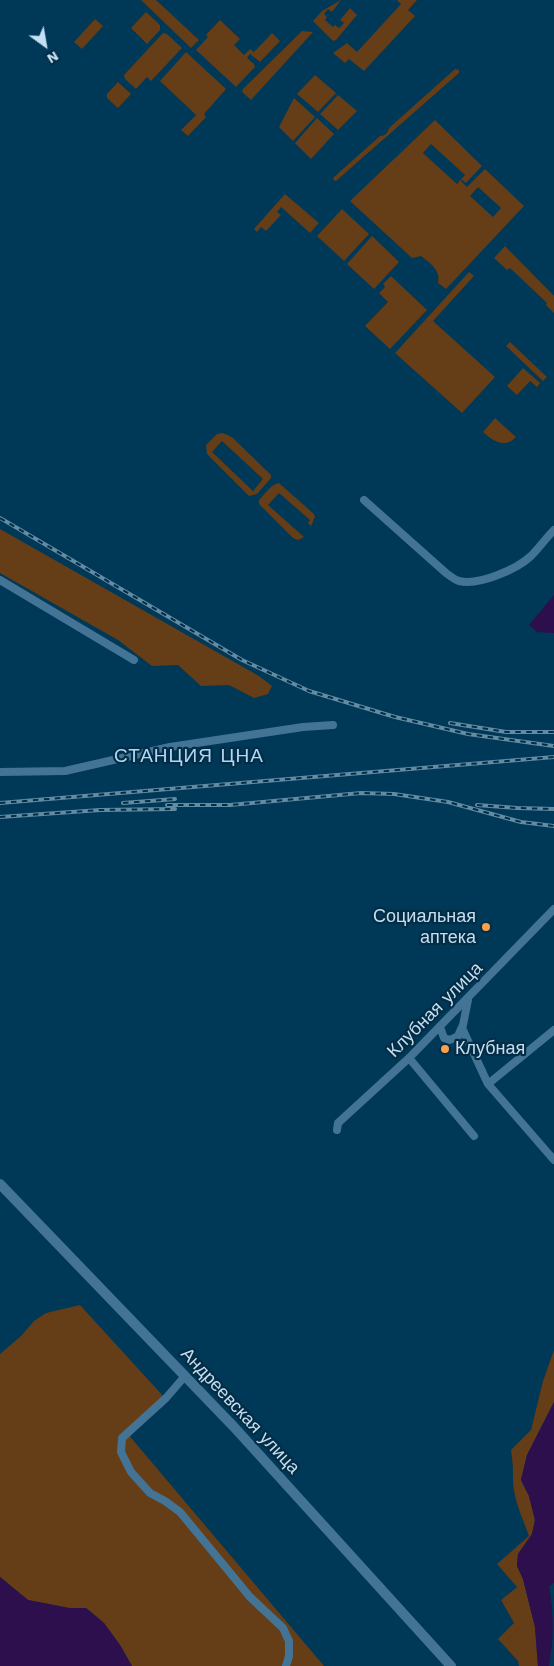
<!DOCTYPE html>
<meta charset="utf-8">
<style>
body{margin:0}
#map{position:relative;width:554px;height:1666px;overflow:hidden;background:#003857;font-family:"Work Sans",sans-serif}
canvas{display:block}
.north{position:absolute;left:20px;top:20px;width:50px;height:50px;-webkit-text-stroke:4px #042d45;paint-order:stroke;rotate:148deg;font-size:14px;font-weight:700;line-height:20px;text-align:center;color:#c5dff2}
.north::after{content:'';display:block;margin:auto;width:18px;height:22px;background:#c5dff2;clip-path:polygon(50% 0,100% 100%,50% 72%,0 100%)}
</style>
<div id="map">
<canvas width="554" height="1666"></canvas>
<div class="north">N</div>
</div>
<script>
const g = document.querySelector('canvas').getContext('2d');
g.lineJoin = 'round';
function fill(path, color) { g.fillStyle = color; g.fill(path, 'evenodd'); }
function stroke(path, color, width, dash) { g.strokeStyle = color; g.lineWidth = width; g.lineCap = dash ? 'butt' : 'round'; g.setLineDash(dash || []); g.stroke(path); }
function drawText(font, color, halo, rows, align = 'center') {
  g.font = font + ' "Work Sans",sans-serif'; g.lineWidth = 4.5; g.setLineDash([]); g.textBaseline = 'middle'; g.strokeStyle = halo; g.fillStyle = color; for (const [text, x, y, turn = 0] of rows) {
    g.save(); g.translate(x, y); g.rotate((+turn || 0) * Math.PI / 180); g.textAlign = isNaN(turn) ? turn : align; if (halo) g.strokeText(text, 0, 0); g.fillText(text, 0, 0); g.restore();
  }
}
fill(new Path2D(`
 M 141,0 L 156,0 L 199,40 L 191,48 Z
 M 341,0 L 332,12 L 328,9 L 324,14 L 327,17 L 325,20 L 333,27 L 335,25 L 339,28 L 344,23 L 340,20 L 350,8 L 357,15 L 336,40 L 333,41 L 313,21 L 322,11 Z
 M 397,0 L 417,0 L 408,10 L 415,16 L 364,71 L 349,59 L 345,63 L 333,53 L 347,43 L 357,52 L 401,4 Z
 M 146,12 L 160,25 L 160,30 L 147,44 L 131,28 Z
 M 95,19 L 103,26 L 82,49 L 74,42 Z
 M 220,20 L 240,39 L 234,45 L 244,55 L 250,49 L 254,52 L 272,33 L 280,41 L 260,62 L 250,54 L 247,58 L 254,64 L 255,67 L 236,87 L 196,50 L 208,37 L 206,35 Z
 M 302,31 L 313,32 L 251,100 L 242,92 L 243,89 Z
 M 163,33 L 167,34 L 182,48 L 151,81 L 147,77 L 136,89 L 125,79 L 124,75 Z
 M 186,52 L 226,89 L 204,114 L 206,117 L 188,136 L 181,130 L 196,115 L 160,81 Z
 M 455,69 L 459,70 L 459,73 L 336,181 L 333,180 L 334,177 L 380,136 C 385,136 388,133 389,128 Z
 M 315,75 L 336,93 L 318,112 L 297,94 Z
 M 118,82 L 131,94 L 118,108 L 107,98 L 107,94 Z
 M 338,95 L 357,111 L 338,130 L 320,114 Z
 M 294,98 L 315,117 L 293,141 L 279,127 Z
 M 317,118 L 334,134 L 311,159 L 295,143 Z
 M 435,120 L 482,166 L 466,183 L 462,180 L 461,181 L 467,187 L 485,169 L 524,206 L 446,289 L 438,283 C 441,270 430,263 421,256 L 412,258 L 350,201 ZM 431,144 L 465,175 L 457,184 L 423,153 ZM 478,187 L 501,208 L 493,217 L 470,196 Z
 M 285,194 L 319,223 L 310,233 L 281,207 L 277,212 L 281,215 L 266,231 L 261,227 L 257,232 L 254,229 Z
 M 342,209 L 369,234 L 344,261 L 317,236 Z
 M 372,236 L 399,262 L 374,289 L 347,264 Z
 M 505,246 L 554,296 L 554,313 L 546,305 L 547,303 L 510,268 L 507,270 L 494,258 Z
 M 469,272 L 474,276 L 433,321 L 495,377 L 462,413 L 395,353 Z
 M 391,276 L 427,310 L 390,349 L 365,326 L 388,302 L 379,293 L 385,287 L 383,284 Z
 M 510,342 L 547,377 L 543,381 L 506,346 Z
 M 523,368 L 540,383 L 537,387 L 530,381 L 517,395 L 507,386 Z
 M 495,418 L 516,437 C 505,449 493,441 483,432 Z
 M 222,433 L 228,435 L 233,438 L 271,475 L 271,478 L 257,494 L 249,496 L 207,454 L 206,445 L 217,434 ZM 222,441 L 263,479 L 253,491 L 212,452 Z
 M 279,483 L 314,514 L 315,517 L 311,526 L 308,523 L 310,520 L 279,493 L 268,505 L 304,537 C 299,540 297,541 292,537 L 259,504 L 259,500 C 265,494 271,484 279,483 Z
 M 0,529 L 259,676 L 272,686 L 268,694 L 254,698 L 229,685 L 201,686 L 178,665 L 152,666 L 118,640 L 0,573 Z
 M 80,1305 L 164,1397 L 127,1433 L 324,1666 L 132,1666 L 120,1645 L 104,1623 L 86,1608 L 69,1608 L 28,1600 L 0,1577 L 0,1354 L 21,1336 L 34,1321 L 46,1313 Z
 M 554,1350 L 554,1402 L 527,1455 L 521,1480 L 529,1496 L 535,1520 L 532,1534 L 518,1554 L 517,1566 L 523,1579 L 535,1627 L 538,1666 L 519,1666 L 518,1661 L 498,1639 L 514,1623 L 501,1600 L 517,1587 L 497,1564 L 529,1536 C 523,1519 514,1501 513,1482 C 513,1471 513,1461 511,1450 L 531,1430 L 543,1381 Z`), '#653d16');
fill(new Path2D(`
 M 554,595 L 554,633 L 537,632 L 529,625 Z
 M 554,1402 L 554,1583 L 549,1586 C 554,1615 554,1637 549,1666 L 538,1666 L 535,1627 L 523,1579 L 517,1566 L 518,1554 L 532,1534 L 535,1520 L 529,1496 L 521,1480 L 527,1455 Z
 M 0,1577 L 28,1600 L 69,1608 L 86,1608 L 104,1623 L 120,1645 L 132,1666 L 0,1666 Z`), '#2c0f4c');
stroke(new Path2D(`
 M 364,500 L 446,573 C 450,576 455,580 459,581 C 479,586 517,569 531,556 C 539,548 546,538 554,530
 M 0,580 L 134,660
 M 0,772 L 65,771 L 170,747 L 303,727 L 333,725
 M 440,1027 L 444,1038 L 450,1040 L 458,1036 L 463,1025 L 468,1000
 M 462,1028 L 488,1084 L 554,1160
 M 409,1058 L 474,1136
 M 488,1084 L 554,1030
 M 337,1130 L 338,1123 L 409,1058 L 554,909
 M 185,1376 L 166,1398 L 122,1438 L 121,1452 L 131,1472 L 150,1493 L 165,1501 L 180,1512 L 250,1597 L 283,1628 L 289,1641 L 289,1656 L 286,1666`), '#437496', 8);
stroke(new Path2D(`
 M 0,1184 L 234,1427 L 451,1666`), '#437496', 10);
const rail = new Path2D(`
 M 0,518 L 242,660 L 309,691 L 395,717 L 468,734 L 554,746
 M 450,723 L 506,732 L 554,732
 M 0,803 L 554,757
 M 123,803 L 175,799
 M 167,805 L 230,805 L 361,793 L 394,794 L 448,802 L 521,822 L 554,826
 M 477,805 L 517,808 L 554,809
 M 0,817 L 100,810 L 175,809`);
stroke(rail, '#628ba4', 4);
stroke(rail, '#042d45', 2, [5.5]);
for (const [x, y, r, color] of [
 [486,927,5,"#f9a04d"],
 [445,1049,5,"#f9a04d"]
]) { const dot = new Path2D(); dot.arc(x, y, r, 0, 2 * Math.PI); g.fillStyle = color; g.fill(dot); stroke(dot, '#042d45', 2); }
drawText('18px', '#c5dff2', '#042d45', [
 ["Социальная",476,917],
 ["аптека",476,938],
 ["Клубная",455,1049,"left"]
], 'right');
drawText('18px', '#c5dff2', '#042d45', [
 ["Клубная улица",435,1010,-45],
 ["Андреевская улица",240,1411,47]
]);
g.letterSpacing = '1px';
drawText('19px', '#afd8f7', '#042d45', [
 ["СТАНЦИЯ ЦНА",189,756]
]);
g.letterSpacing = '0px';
</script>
